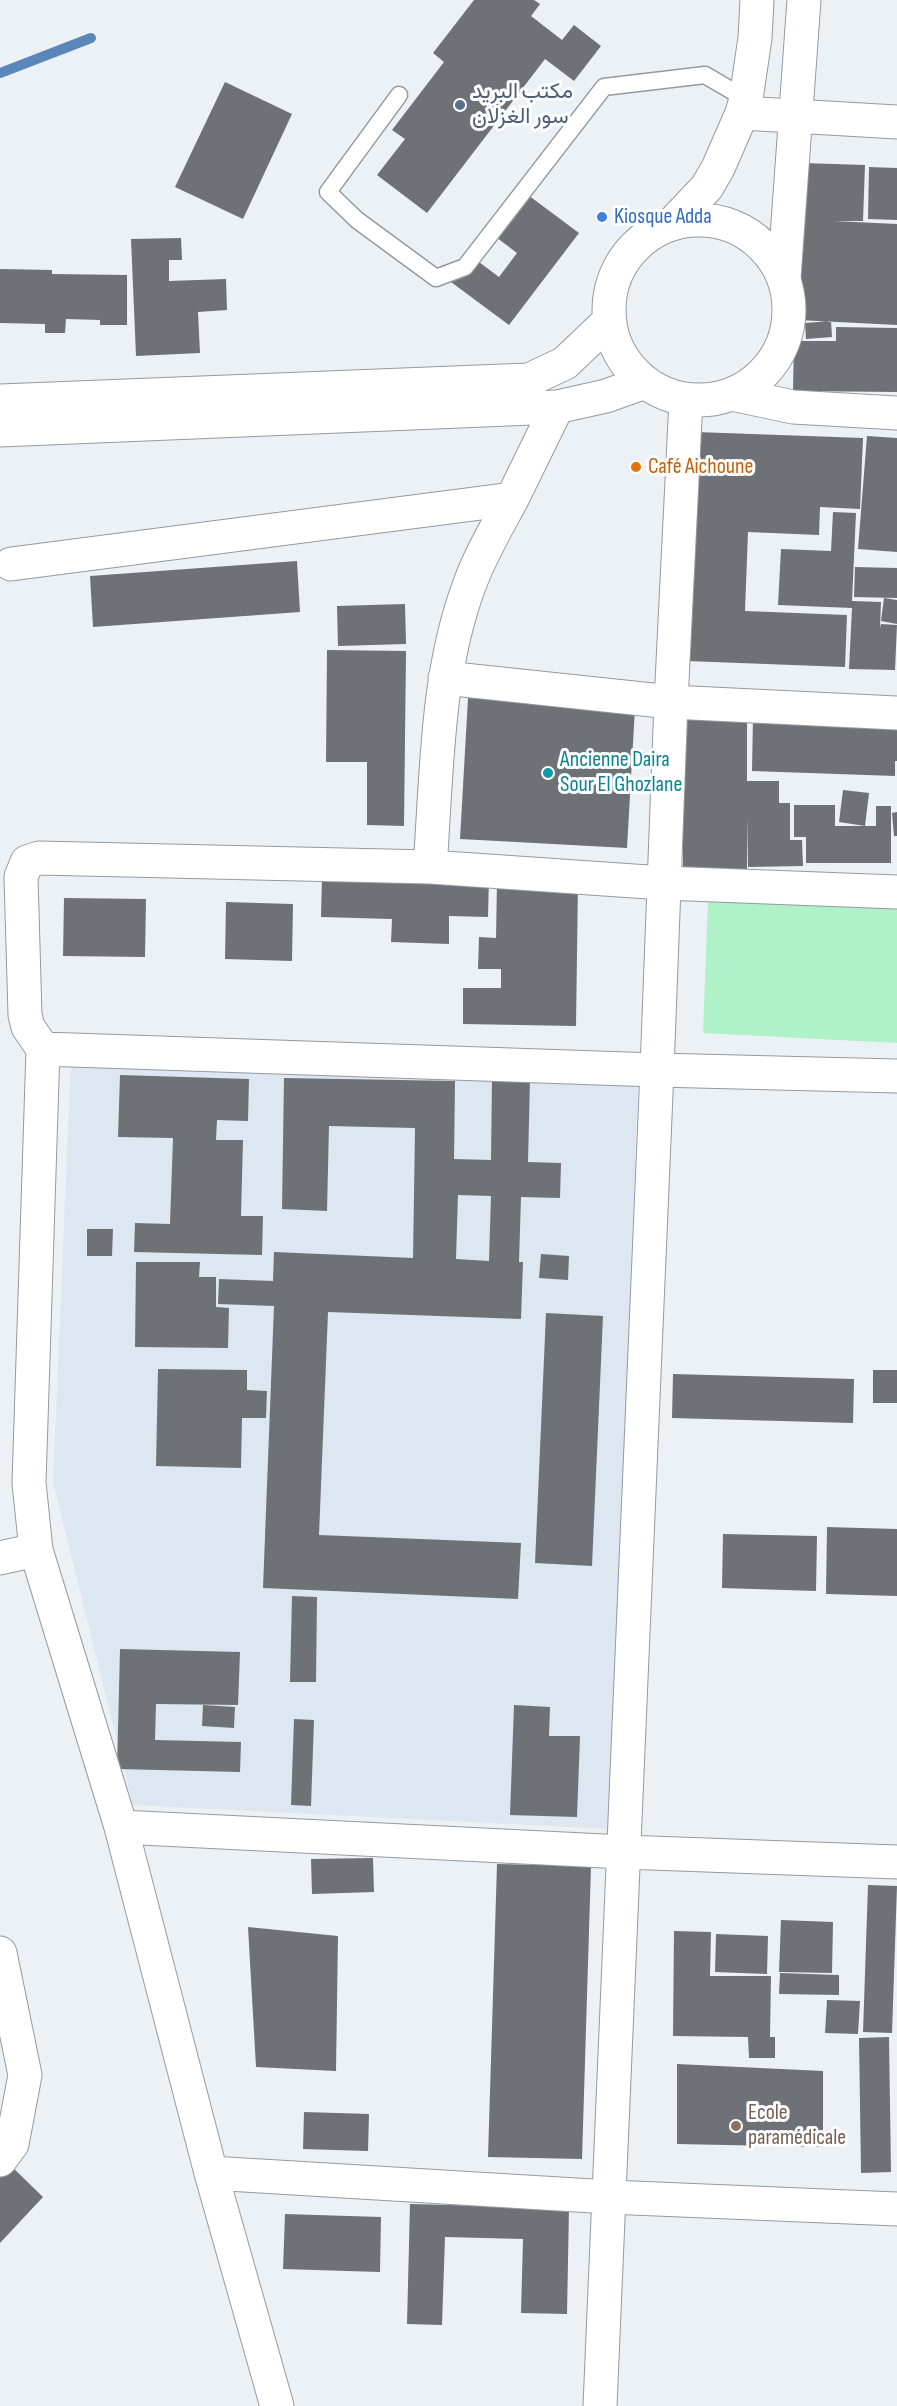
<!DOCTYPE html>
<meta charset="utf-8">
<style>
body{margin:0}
canvas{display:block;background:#ecf1f6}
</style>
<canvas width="897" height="2406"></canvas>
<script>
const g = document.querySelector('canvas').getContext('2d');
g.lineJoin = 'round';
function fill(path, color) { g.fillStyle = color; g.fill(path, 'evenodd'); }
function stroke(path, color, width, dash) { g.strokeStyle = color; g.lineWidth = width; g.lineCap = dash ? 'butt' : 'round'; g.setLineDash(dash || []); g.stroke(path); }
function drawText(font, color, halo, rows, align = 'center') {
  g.font = font + ' "Sofia Sans Condensed",Vazirmatn,sans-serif'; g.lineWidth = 6; g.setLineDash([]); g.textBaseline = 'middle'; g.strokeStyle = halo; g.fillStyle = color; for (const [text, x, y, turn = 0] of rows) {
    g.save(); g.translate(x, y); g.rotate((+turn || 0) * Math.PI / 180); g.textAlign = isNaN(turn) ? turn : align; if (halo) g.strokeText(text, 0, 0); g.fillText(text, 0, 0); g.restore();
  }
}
fill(new Path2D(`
 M 71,1060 L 638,1084 L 610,1829 L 133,1805 L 53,1483 Z`), '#dce7f1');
fill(new Path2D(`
 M 708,899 L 897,908 L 897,1043 L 703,1033 Z`), '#aff2c8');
stroke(new Path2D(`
 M 0,73 L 91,38`), '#5b86ba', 10);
fill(new Path2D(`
 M 474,0 L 534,0 L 540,4 L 531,16 L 562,40 L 574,25 L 601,46 L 574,81 L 545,59 L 427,213 L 377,175 L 405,139 L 392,130 L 444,62 L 433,53 Z
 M 225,82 L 292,114 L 243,219 L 175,187 Z
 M 803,163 L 865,165 L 863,221 L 834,221 L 897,224 L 897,325 L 798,320 L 804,219 Z
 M 869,167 L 897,168 L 897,220 L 868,219 Z
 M 524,192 L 579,233 L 509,325 L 451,282 L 471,256 L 499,277 L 517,253 L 492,234 Z
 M 181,238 L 182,260 L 169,260 L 169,281 L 226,279 L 227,310 L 198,312 L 200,353 L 136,356 L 131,239 Z
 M 0,269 L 52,270 L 52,274 L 127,275 L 127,325 L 100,325 L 100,320 L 66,319 L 65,333 L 45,333 L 45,324 L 0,323 Z
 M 831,321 L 832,337 L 806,339 L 805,323 Z
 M 836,327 L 897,328 L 897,392 L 793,391 L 794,341 L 836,341 Z
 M 696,432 L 863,438 L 860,509 L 820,507 L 819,535 L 748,532 L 745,611 L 847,615 L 845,667 L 687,661 Z
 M 867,436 L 897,438 L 897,552 L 858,549 Z
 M 833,512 L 856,513 L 852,601 L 881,602 L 880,628 L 881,624 L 897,625 L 895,670 L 849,669 L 852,608 L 778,605 L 781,549 L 831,551 Z
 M 297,561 L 300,612 L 93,627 L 90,576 Z
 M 855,567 L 897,568 L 897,598 L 854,597 Z
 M 884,598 L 897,600 L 897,624 L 881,621 Z
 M 405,604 L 406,644 L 338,646 L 337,606 Z
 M 327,650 L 406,651 L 404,826 L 367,825 L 367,762 L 326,762 Z
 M 468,698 L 635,708 L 627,848 L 460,839 Z
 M 672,709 L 747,709 L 747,781 L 779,781 L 779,803 L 790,803 L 790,840 L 802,840 L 803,866 L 748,867 L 747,816 L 747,869 L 683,869 L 683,782 Z
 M 753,717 L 897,721 L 897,761 L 895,761 L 895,776 L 752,771 Z
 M 843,790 L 869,793 L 865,826 L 839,822 Z
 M 794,805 L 835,805 L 835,826 L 876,826 L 876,806 L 891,806 L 891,863 L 806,863 L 806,837 L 794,837 Z
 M 897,812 L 897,836 L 894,836 L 892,813 Z
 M 322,876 L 489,878 L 488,917 L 449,916 L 449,944 L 391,942 L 392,919 L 321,917 Z
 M 497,882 L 578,883 L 576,1026 L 463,1024 L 463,988 L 501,988 L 501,969 L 478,969 L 479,937 L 496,938 Z
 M 64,898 L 146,899 L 145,957 L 63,956 Z
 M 226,902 L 293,904 L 292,961 L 225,959 Z
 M 120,1075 L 249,1079 L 248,1121 L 217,1120 L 216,1140 L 243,1140 L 241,1216 L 263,1216 L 262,1255 L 134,1252 L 135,1223 L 170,1224 L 173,1138 L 118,1137 Z
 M 284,1078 L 455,1081 L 454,1159 L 491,1160 L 492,1079 L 530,1080 L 528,1162 L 561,1163 L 560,1198 L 521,1197 L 519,1262 L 523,1262 L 521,1319 L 328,1312 L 319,1535 L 521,1543 L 518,1599 L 263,1588 L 274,1306 L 218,1304 L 219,1279 L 273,1281 L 274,1252 L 413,1258 L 415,1128 L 329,1126 L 327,1211 L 282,1209 ZM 458,1195 L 491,1196 L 489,1261 L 456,1259 Z
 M 87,1229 L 113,1229 L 112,1256 L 87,1256 Z
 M 541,1254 L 569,1256 L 568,1280 L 539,1278 Z
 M 136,1262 L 200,1262 L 199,1277 L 216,1277 L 216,1307 L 229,1308 L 228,1348 L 135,1347 Z
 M 546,1313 L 603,1316 L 592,1566 L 535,1563 Z
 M 158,1369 L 247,1370 L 247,1390 L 267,1391 L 266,1418 L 242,1418 L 241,1468 L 156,1466 Z
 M 873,1370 L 897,1370 L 897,1403 L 873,1403 Z
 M 673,1374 L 854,1379 L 853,1423 L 672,1418 Z
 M 827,1527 L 897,1529 L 897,1596 L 826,1594 Z
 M 723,1534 L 817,1536 L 816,1591 L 722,1588 Z
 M 292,1596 L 317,1597 L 316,1682 L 290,1682 Z
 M 120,1649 L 240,1652 L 238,1705 L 156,1704 L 155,1740 L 241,1742 L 240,1772 L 117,1769 Z
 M 203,1705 L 235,1707 L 234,1728 L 202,1726 Z
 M 514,1705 L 550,1707 L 549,1736 L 580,1736 L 577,1817 L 510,1815 Z
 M 294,1719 L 314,1720 L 311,1806 L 291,1805 Z
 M 373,1858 L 374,1892 L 312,1894 L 311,1859 Z
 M 497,1864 L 591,1866 L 582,2159 L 488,2157 Z
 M 868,1885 L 897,1886 L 892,2033 L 863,2032 Z
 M 781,1920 L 833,1922 L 832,1973 L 779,1972 Z
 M 248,1927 L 338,1936 L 336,2071 L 256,2067 Z
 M 674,1931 L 711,1932 L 710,1976 L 771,1976 L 770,2037 L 775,2037 L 775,2058 L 749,2058 L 748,2037 L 673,2036 Z
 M 716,1934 L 768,1936 L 767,1974 L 715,1972 Z
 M 780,1973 L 839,1975 L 839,1995 L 779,1994 Z
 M 827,2000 L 860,2001 L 858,2034 L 825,2033 Z
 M 889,2037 L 891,2172 L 861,2173 L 859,2038 Z
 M 677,2064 L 823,2071 L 823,2147 L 677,2144 Z
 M 304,2112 L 369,2114 L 368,2151 L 303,2149 Z
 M 6,2161 L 43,2197 L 0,2243 L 0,2168 Z
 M 410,2204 L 569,2208 L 567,2314 L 521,2313 L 523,2239 L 445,2237 L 442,2325 L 407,2324 Z
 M 285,2214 L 381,2217 L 380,2272 L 283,2269 Z`), '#6e7276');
const lane = new Path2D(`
 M 399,95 L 328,192 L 357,220 L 436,278 L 465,267 L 604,87 L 705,75 L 746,99`);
const street = new Path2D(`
 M 742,113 L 897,122
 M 672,224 L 707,187 L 718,168 L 742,113 L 746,99 L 755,38 L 757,0
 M 784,278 L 804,0
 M 11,564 L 512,499 L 557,407
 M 445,678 L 671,702 L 657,1070 L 600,2406
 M 430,867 C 437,773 436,675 469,586 C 480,555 497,527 512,499
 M 43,1049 L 28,1027 L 25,1015 L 21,877 L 27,862 L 39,858 L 430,867 L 663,883 L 897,892
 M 0,1558 L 36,1550
 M 121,1827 L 624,1852 L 897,1862
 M 0,1953 L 25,2075 L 12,2144 L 0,2160
 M 211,2173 L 609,2197 L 897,2209
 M 277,2406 L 211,2173 L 121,1827 L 36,1550 L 29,1483 L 43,1049 L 657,1070 L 897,1076`);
const secondary = new Path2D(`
 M609 310a90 90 0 1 1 180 0a90 90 0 1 1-180 0Z
 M 732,394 L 793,407 L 897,413
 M 686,400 L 671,702 L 897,713
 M 0,401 L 529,380 L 565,363 L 609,321
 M 0,430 L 557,407 L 606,396 L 645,382`);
stroke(lane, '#959a9e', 19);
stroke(street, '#959a9e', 35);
stroke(secondary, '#959a9e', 35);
stroke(lane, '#fff', 16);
stroke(street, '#fff', 33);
stroke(secondary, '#fff', 33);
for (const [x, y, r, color] of [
 [460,105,6,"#5c6f8a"],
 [602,217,6,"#3f7fe0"],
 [636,467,6,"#e8710a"],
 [548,773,6,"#0f9aa8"],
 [736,2126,6,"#8d6e63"]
]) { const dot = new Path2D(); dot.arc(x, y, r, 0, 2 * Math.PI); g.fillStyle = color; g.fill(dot); stroke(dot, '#fdfeff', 2); }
drawText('22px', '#4e5e75', '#fdfeff', [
 ["مكتب البريد",472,92],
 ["سور الغزلان",472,117]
], 'left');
drawText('22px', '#366cbe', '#fdfeff', [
 ["Kiosque Adda",614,217]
], 'left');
drawText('22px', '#c56008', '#fdfeff', [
 ["Café Aichoune",648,467]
], 'left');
drawText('22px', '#0d838f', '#fdfeff', [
 ["Ancienne Daira",560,760],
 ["Sour El Ghozlane",560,785]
], 'left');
drawText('22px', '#785e54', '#fdfeff', [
 ["Ecole",748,2113],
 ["paramédicale",748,2138]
], 'left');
</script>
